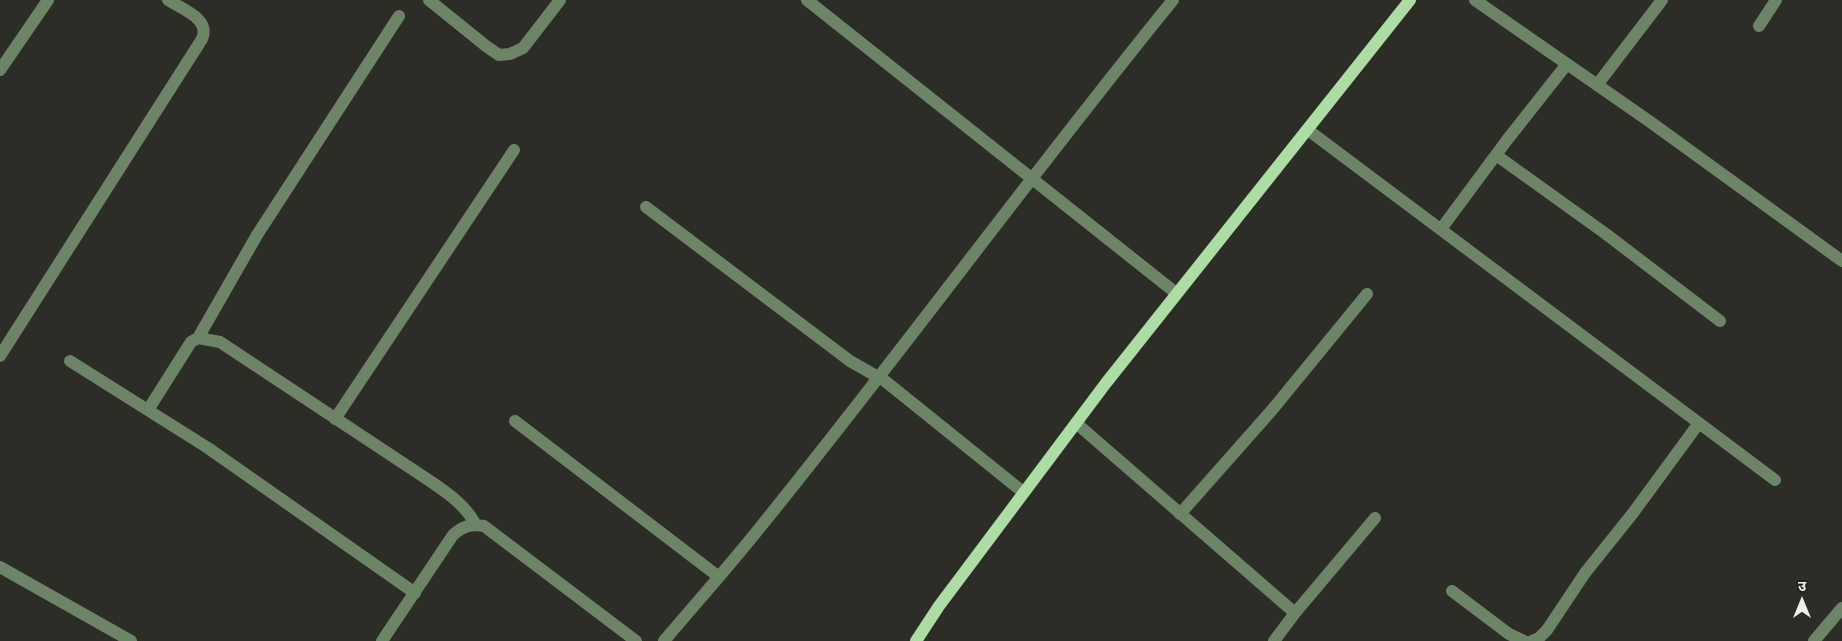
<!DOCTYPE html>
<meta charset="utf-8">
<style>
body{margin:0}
#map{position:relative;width:1842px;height:641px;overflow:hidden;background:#2d2d27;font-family:"Roboto Serif","Noto Sans Devanagari",serif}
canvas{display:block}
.north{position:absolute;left:1777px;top:576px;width:50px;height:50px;-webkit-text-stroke:4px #23231d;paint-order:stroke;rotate:0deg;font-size:14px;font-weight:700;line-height:20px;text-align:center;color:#eeeeea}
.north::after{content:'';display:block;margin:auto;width:18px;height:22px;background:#eeeeea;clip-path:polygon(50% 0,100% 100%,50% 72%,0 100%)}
</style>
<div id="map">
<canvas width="1842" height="641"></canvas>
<div class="north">उ</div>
</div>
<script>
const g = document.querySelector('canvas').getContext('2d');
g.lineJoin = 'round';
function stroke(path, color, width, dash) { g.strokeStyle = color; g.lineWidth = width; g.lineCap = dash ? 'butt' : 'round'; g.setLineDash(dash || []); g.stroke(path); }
stroke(new Path2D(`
 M 429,0 L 486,46 L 499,55 L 510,54 L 523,48 L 560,0
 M 807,0 L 1176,293
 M 1475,0 L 1649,121 L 1842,261
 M 1759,26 L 1776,0
 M 0,70 L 48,0
 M 1597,85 L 1662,0
 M 1308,130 L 1775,480
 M 1496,155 L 1606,234 L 1720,321
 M 646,207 L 850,361 L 885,381 L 1023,492
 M 1441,229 L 1507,140 L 1567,64
 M 198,338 L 257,235 L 399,16
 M 0,356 L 202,39 C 211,19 182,9 168,0
 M 70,361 L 208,448 L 415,593
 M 148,410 L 191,342 L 198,338 L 220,342 L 427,479 C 446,492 465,504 476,525
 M 335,419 L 514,150
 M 515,421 L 719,577
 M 1076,423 L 1295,613
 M 1180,514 L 1272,410 L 1367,294
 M 0,567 L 131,641
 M 1452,591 L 1509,634 L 1524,641
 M 382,641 L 453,535 C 463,526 470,524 484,526 L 636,641
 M 664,641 C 697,602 731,564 762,525 C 902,352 1033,172 1173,0
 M 1274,641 L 1295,613 L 1375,518
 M 1532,641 L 1539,638 L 1547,630 L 1585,573 L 1633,513 L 1699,423
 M 1814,641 L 1842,608`), '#6e8469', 12);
stroke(new Path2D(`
 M 916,641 L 939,606 L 1106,383 L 1410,0`), '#addca4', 12);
</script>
